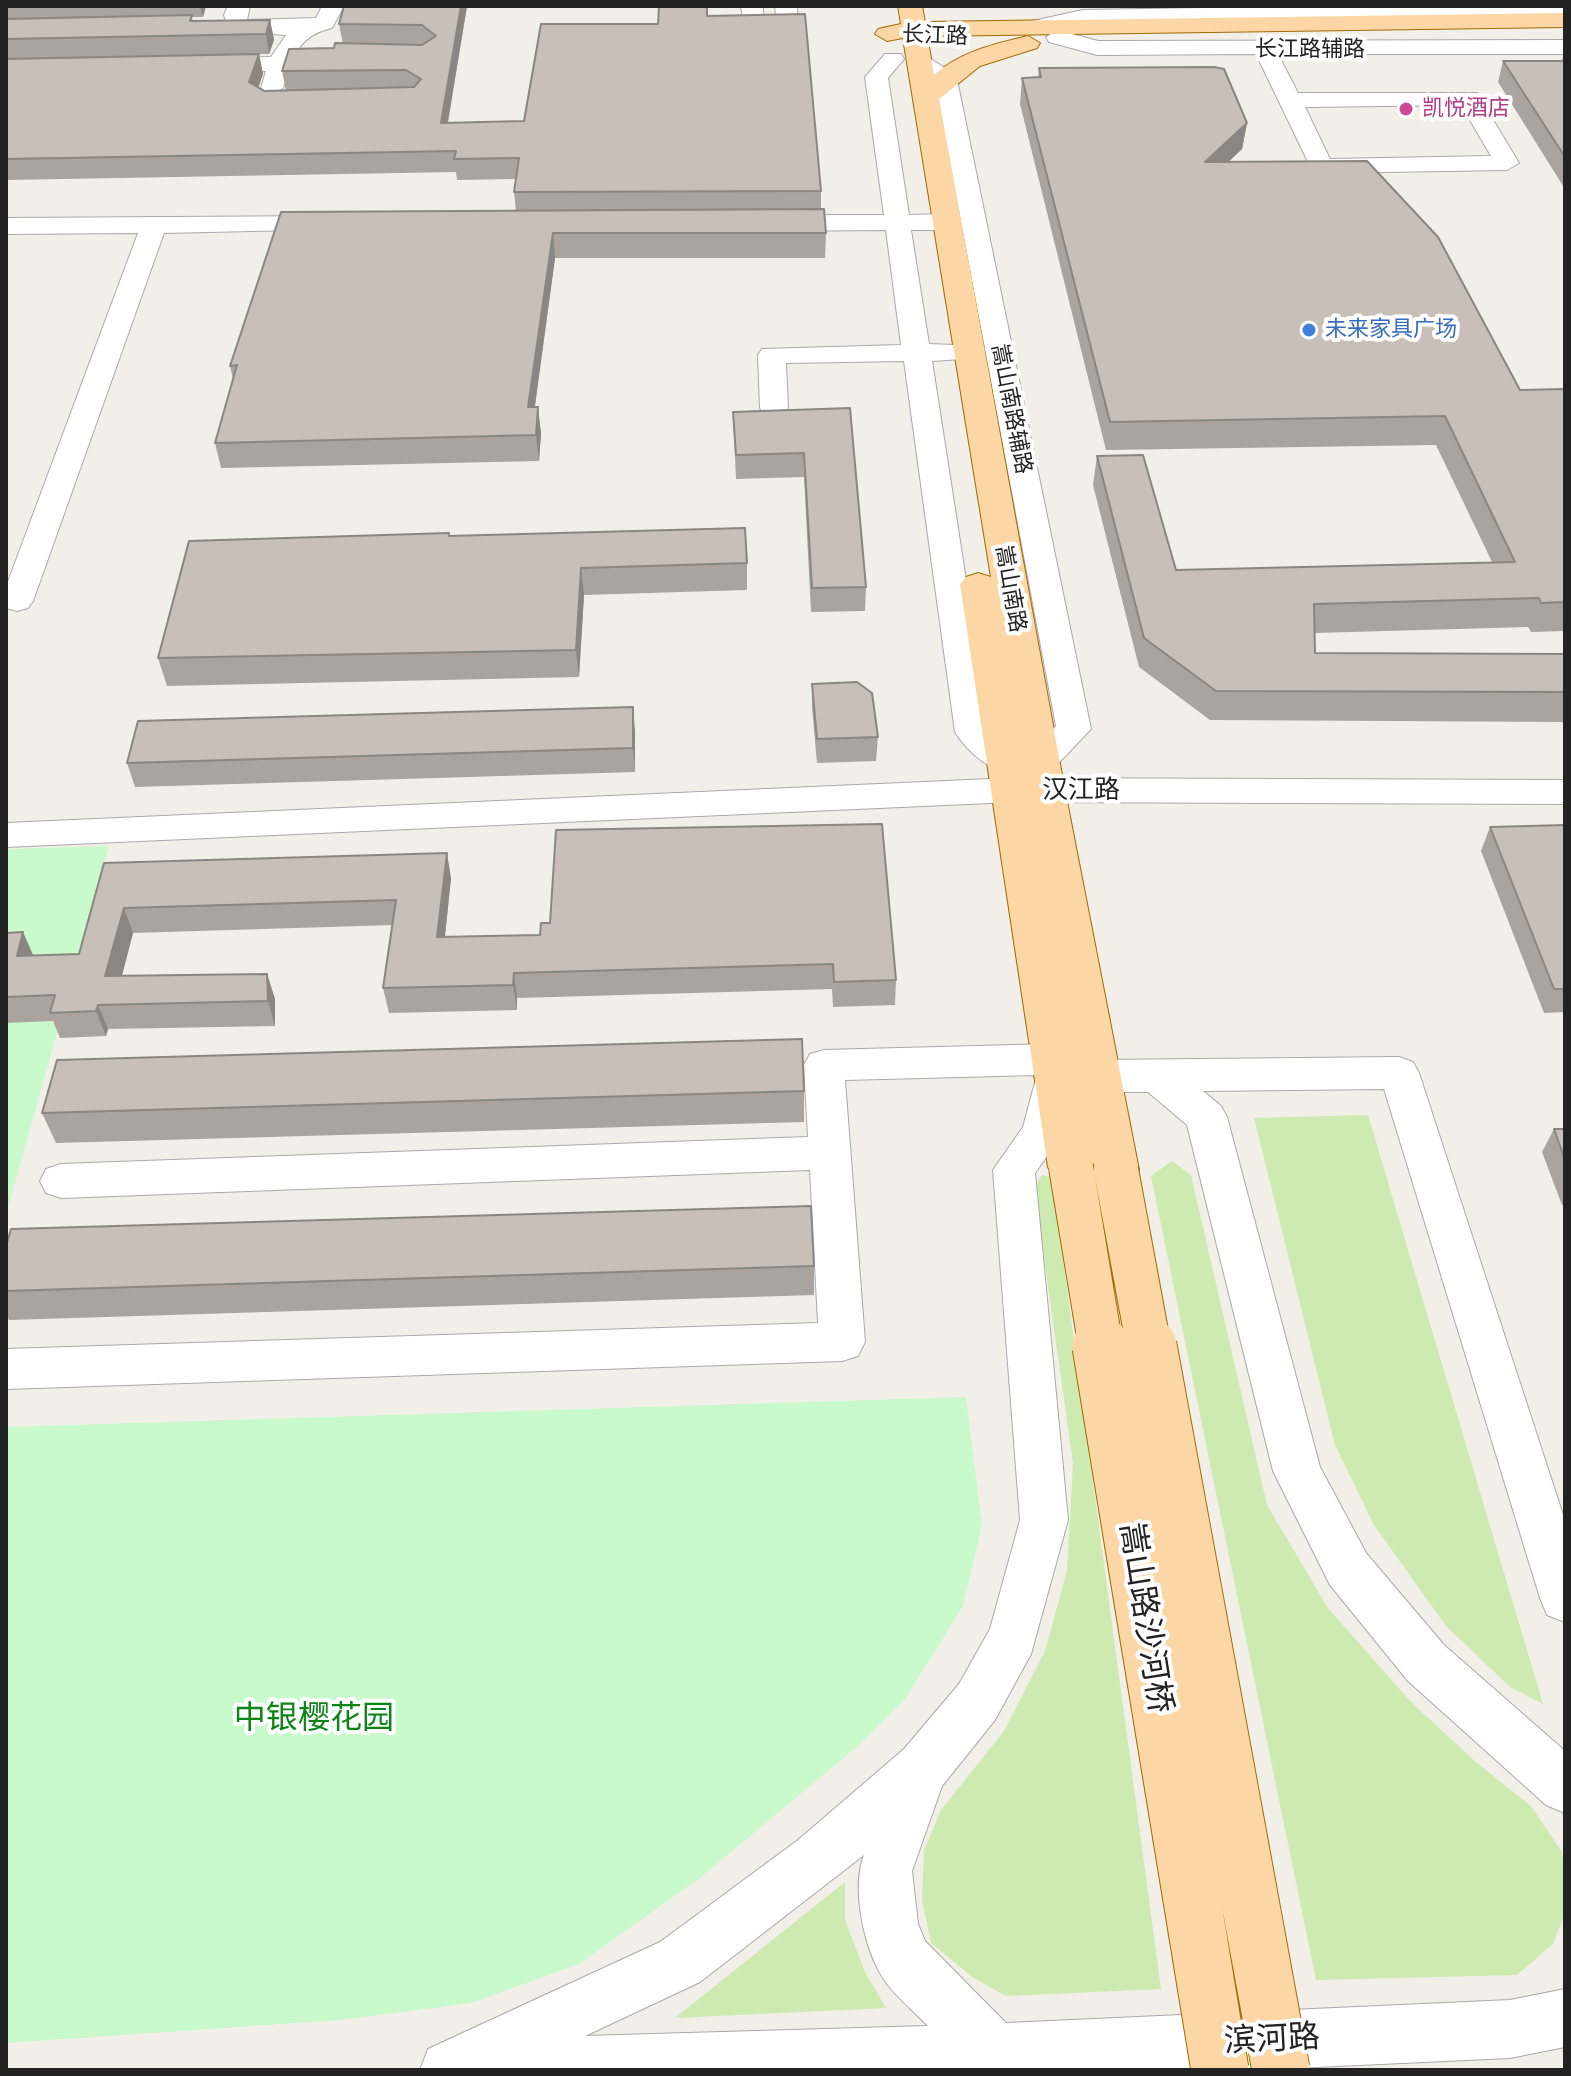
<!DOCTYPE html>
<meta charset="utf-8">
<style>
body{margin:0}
#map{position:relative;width:1571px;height:2076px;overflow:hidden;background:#f2efe9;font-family:"Noto Sans",sans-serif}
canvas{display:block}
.frame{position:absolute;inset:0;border:8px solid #222;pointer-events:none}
</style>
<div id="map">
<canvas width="1571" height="2076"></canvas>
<div class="frame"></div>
</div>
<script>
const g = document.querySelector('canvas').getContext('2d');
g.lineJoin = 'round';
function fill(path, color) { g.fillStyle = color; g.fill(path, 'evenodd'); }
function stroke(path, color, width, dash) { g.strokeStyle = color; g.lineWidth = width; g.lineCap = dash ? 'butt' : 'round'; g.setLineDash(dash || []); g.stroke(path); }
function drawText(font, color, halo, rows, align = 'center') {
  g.font = font + ' "Noto Sans","Noto Sans SC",sans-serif'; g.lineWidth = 8; g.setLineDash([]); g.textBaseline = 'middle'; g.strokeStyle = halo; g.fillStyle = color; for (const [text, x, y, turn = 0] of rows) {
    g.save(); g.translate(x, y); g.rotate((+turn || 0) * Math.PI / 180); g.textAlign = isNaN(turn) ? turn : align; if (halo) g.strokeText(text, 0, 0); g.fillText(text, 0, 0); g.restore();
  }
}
fill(new Path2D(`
 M 1368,1115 L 1543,1704 L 1510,1687 L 1446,1626 L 1374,1525 L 1335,1445 L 1254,1118 Z
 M 1172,1161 L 1191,1175 L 1267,1505 L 1328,1608 L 1412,1703 L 1477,1763 L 1531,1806 L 1562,1852 L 1565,1870 L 1565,1913 L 1553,1944 L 1517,1975 L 1316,1980 L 1151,1176 Z
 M 1042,1175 L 1052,1177 L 1161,1989 L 1006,1996 L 972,1977 L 931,1943 L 922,1900 L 924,1850 L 941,1810 L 1004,1731 L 1045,1651 L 1067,1571 L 1073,1463 L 1034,1187 Z
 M 845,1882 L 845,1920 L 865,1972 L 886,2008 L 675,2018 Z`), '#cdebb0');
fill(new Path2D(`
 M 109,846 L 6,1215 L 6,849 Z
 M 966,1397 L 982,1525 L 963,1606 L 905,1699 L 859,1745 L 701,1877 L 579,1964 L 471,2003 L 341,2020 L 6,2043 L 6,1427 Z`), '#c8facc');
const minor = new Path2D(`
 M 228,6 L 250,6 L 247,20 L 316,18 L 322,6 L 344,6 L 332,28 C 297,36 294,56 283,88 L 272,95 L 261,88 L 266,71 L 208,72 L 197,65 L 208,58 L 271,57 L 286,35 L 229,31 L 224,15 Z
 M 741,6 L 763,6 L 763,16 L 776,16 L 775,6 L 797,6 L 798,22 L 787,29 L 744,28 Z
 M 1326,6 L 1565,6 L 1565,15 L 1083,22 L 1036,34 L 1025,27 L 1028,22 L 1083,10 Z
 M 1057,30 L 1098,41 L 1565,40 L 1565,54 L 1278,54 L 1298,93 L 1477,93 L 1519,163 L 1507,170 L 1322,173 L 1310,166 L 1256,54 L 1097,55 L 1049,42 L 1046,37 ZM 1461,105 L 1491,156 L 1330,159 L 1305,107 Z
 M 918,51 L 956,75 L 1091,729 L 1052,770 L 1040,774 L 1025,766 L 1021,771 C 996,778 968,753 955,732 L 904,361 L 786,363 L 788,408 L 784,414 L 764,414 L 760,408 L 758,355 L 762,349 L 901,345 L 886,230 L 769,231 L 756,223 L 769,215 L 884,215 L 865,77 L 885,54 L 901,54 L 904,59 L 888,78 L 909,215 L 945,214 L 958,222 L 945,230 L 911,230 L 929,344 L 978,346 L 982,352 L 978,358 L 932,361 L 989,728 L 1024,759 L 1056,726 L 934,78 L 907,58 Z
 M 333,216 L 346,224 L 342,229 L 164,233 L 33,601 L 28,608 L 17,611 L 6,608 L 6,587 L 138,233 L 6,234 L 6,218 Z
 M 1013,778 L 1565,780 L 1565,804 L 1013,802 L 6,847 L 6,823 Z
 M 1052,1044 L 1066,1048 L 1072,1059 L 1067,1068 L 1075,1080 L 1064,1132 L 1035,1173 L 1068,1520 L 1031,1654 L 995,1720 L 942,1786 L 912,1871 L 918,1924 L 925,1941 L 1006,2023 L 1510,2000 L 1565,1989 L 1565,2047 L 1510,2058 L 1252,2070 L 420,2070 L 428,2049 L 660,1942 L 798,1840 L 904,1749 L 959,1684 L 990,1629 L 1020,1520 L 993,1170 L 1023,1127 L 1037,1075 L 845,1080 L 865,1342 L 858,1356 L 842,1361 L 6,1389 L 6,1349 L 818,1323 L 810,1170 L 61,1198 L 46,1193 L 40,1181 L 46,1169 L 61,1164 L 808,1137 L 804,1065 L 810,1054 L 824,1050 ZM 864,1855 C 851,1888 864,1951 885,1981 C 896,1997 914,2011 928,2026 L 585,2036 L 700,1982 Z
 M 1399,1057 L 1413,1062 L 1419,1073 L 1565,1521 L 1565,1622 L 1547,1615 L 1540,1598 L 1384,1089 L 1203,1091 L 1221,1106 L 1227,1117 L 1320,1467 L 1366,1553 L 1444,1645 L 1565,1751 L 1565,1813 L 1546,1805 L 1408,1681 L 1330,1585 L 1273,1471 L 1187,1125 L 1148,1092 L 1100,1092 L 1086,1087 L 1080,1076 L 1086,1065 L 1100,1060 Z`);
const major = new Path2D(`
 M 898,6 L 922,6 L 925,22 L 1565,13 L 1565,27 L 927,36 L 934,75 C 961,51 995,44 1028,36 L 1040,43 L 1037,48 L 980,66 L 939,99 L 1065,791 L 1139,1170 L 1132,1183 L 1116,1189 L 1100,1183 L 1093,1170 L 1087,1180 L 1071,1186 L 1055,1180 L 1048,1167 L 960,584 L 966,577 L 978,573 L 991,577 L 903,38 L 887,41 L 875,34 L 878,29 L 901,24 Z`);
stroke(minor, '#a9a9a9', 2);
stroke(major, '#a06b00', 2);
fill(minor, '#fff');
fill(major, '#fcd6a4');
const majorBridgeFar1 = new Path2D(`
 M 1071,1167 L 1101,1348
 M 1116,1170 L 1149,1348`);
const majorBridge = new Path2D(`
 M 1101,1346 L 1220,2070
 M 1148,1346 L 1281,2070`);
stroke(majorBridgeFar1, '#a06b00', 46, []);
stroke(majorBridge, '#a06b00', 59, []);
stroke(majorBridgeFar1, '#fcd6a4', 44);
stroke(majorBridge, '#fcd6a4', 57);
fill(new Path2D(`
 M 6,6 L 206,6 L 203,17 L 192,17 L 193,21 L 270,20 L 274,40 L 269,54 L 259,54 L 263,74 L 258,88 L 264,91 L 286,91 L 282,71 L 343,44 L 339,24 L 467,6 L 448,123 L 524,121 L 658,24 L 708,16 L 821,191 L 821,209 L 826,233 L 825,258 L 555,258 L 535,407 L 541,433 L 539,461 L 221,468 L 215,443 L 233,379 L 230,366 L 516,211 L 514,192 L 516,179 L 457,180 L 456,172 L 6,180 Z
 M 1565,50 L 1565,189 L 1498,82 L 1503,61 L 1562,61 Z
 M 1039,68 L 1247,123 L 1242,149 L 1228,162 L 1520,390 L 1565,389 L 1565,631 L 1531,632 L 1528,627 L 1315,633 L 1315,653 L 1565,654 L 1565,722 L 1210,720 L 1139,667 L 1093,485 L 1097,456 L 1176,570 L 1492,562 L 1436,445 L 1106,450 L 1020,104 L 1022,78 L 1038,77 Z
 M 850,408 L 866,587 L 865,611 L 811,612 L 804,477 L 736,479 L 733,412 Z
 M 449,536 L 747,563 L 747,590 L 584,595 L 579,677 L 167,686 L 158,658 Z
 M 812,684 L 878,737 L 876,761 L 817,763 L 812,708 Z
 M 635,731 L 635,772 L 135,787 L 127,763 Z
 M 1565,825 L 1565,1012 L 1544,1013 L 1481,851 L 1490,827 Z
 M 556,830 L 896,980 L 895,1005 L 833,1007 L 832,989 L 517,998 L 517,1010 L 389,1013 L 383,988 L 393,925 L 133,933 L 122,976 L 267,974 L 275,999 L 275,1026 L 108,1029 L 106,1036 L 60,1038 L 53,1021 L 6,1023 L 6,933 L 33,955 L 79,954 L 104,863 L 451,878 L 445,937 L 540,935 L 550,923 Z
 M 804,1091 L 804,1122 L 56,1143 L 42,1113 Z
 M 1554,1129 L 1565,1129 L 1565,1205 L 1562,1205 L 1542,1152 Z
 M 6,1246 L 814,1266 L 814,1295 L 9,1320 L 6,1314 Z`), '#aba49e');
fill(new Path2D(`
 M 200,6 L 206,6 L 203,17 Z
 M 461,6 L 467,6 L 444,144 L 441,123 Z
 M 270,20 L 274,40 L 269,54 L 266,34 Z
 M 259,54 L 263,74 L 253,103 L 249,82 Z
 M 1247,123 L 1242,149 L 1200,189 L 1205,162 Z
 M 553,233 L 555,258 L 531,433 L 528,407 Z
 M 538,407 L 541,433 L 539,461 L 536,435 Z
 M 581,568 L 584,595 L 579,677 L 576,650 Z
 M 633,707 L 635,731 L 635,772 L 633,748 Z
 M 447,853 L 451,878 L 442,963 L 437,937 Z
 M 124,908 L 133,933 L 115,1001 L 105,976 Z
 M 23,932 L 34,957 L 17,956 Z
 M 514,973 L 517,998 L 517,1010 L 513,985 Z
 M 267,974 L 275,999 L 275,1026 L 268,1001 Z
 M 98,1005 L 108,1029 L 106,1036 L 96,1011 Z`), '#8b8681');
const building = new Path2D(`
 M 344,6 L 461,6 L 441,123 L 524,121 L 541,24 L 658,24 L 659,6 L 707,6 L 707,16 L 805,14 L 821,191 L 514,192 L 519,158 L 454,159 L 456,151 L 6,159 L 6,59 L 259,54 L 249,82 L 264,91 L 414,87 L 421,79 L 406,70 L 282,71 L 289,49 L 334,48 L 335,43 L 422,45 L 436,36 L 422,25 L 339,24 Z
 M 192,15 L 190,21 L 270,20 L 266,34 L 6,39 L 6,19 Z
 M 1503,61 L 1565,61 L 1565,157 Z
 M 1214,67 L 1224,69 L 1247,123 L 1205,162 L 1367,161 L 1438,237 L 1520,390 L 1565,389 L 1565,602 L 1541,603 L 1539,598 L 1314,604 L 1315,653 L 1565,654 L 1565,692 L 1216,691 L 1144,638 L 1097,456 L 1143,455 L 1176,570 L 1515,562 L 1445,416 L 1110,422 L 1022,78 L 1041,77 L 1039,68 Z
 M 824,209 L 826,233 L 553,233 L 528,407 L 538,407 L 536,435 L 215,443 L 237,365 L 230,366 L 281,212 Z
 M 850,408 L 866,587 L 812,588 L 804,453 L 736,455 L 733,412 Z
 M 745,528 L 747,563 L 581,568 L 576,650 L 158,658 L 189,541 L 449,533 L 449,536 Z
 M 857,682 L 872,693 L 878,737 L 817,739 L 812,684 Z
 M 633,707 L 633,748 L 127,763 L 138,721 Z
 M 882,824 L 896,980 L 834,982 L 833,964 L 514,973 L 513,985 L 383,988 L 396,900 L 124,908 L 105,976 L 267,974 L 268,1001 L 98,1005 L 96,1011 L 50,1013 L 55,995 L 6,997 L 6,933 L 23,932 L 17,956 L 79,954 L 104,863 L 447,853 L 437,937 L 540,935 L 541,923 L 550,923 L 556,830 Z
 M 1565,825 L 1565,989 L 1554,989 L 1490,827 Z
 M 802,1039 L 804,1091 L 42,1113 L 57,1060 Z
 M 1554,1129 L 1565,1129 L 1565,1160 Z
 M 811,1206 L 814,1266 L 6,1291 L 6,1246 L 11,1229 Z`);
fill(building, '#c7bfb8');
stroke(building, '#8b8681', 2);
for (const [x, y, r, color] of [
 [1406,109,8,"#d1479c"],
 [1309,330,8,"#3f7fe0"]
]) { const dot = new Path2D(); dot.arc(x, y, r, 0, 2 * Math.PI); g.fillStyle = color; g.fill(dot); stroke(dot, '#fff', 3); }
drawText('22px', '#222', '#fff', [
 ["长江路",935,36,2],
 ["长江路辅路",1310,50],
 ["嵩山南路辅路",1011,409,79],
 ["嵩山南路",1010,589,80]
]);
drawText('22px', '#b23c85', '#fff', [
 ["凯悦酒店",1422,109]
], 'left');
drawText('22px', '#366cbe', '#fff', [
 ["未来家具广场",1325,330]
], 'left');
drawText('26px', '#222', '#fff', [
 ["汉江路",1081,791]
]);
drawText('32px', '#222', '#fff', [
 ["嵩山路沙河桥",1145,1618,81],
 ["滨河路",1272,2040,-3]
]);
drawText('32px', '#0c8416', '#fff', [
 ["中银樱花园",314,1719]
]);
</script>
